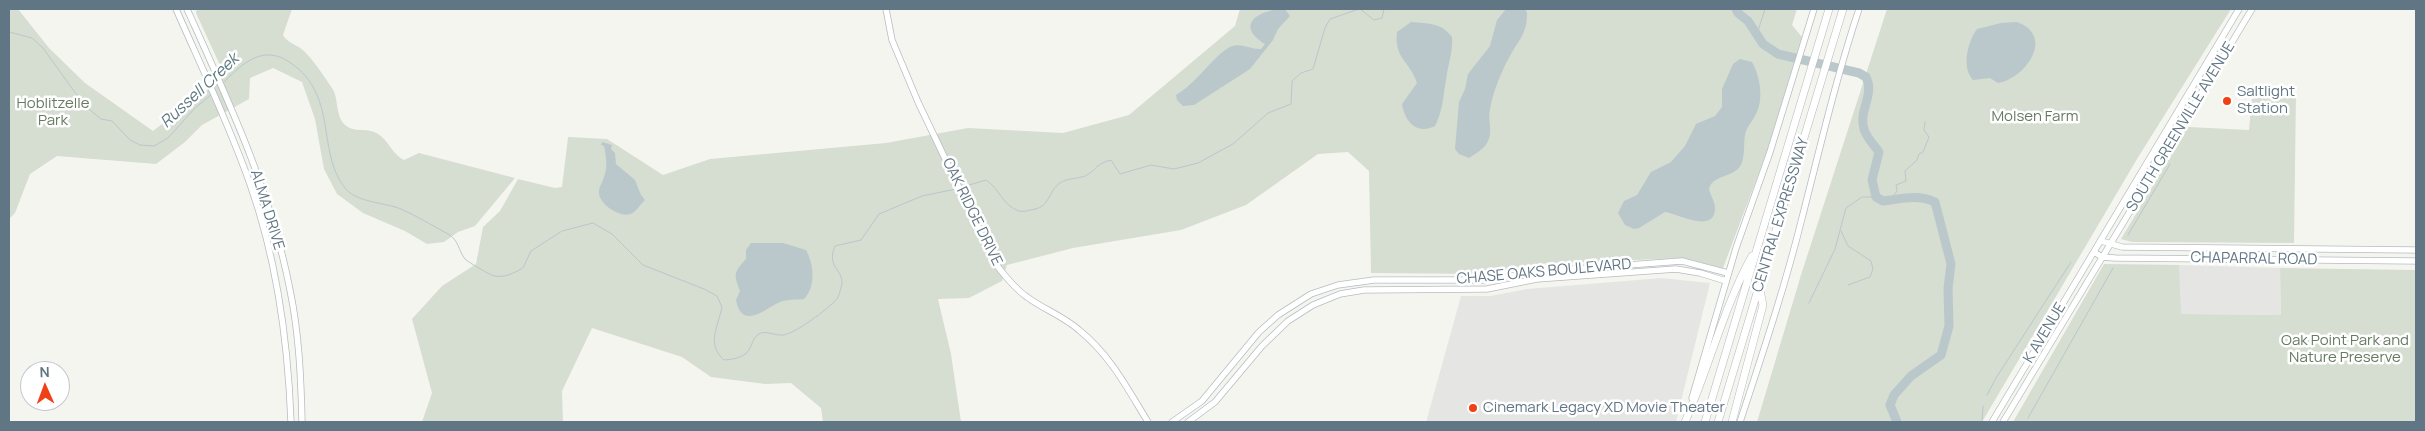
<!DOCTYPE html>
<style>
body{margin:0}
#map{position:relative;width:2425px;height:431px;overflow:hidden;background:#f5f5f0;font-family:Manrope,sans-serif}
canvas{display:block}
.frame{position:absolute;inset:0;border:10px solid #617684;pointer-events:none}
.north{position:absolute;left:20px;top:361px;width:50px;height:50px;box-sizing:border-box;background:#fff;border:1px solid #c0c8ce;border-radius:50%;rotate:358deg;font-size:14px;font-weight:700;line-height:20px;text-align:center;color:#617684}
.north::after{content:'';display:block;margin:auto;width:18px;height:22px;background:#f04116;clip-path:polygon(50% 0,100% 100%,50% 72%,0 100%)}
</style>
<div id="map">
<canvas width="2425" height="431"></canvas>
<div class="frame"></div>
<div class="north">N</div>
</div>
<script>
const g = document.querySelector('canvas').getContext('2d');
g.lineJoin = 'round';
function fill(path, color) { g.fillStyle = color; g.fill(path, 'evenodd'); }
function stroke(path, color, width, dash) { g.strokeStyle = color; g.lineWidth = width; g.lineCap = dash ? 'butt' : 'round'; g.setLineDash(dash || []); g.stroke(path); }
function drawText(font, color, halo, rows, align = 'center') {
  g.font = font + ' Manrope,sans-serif'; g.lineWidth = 5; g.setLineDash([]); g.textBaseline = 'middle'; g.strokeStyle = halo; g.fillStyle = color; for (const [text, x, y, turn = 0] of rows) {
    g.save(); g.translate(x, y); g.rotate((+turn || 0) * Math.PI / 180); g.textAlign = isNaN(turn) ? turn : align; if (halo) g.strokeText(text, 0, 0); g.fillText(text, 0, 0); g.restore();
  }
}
fill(new Path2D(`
 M 2179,265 L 2280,268 L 2281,315 L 2180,314 Z
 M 1661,278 L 1710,283 L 1676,422 L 1426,422 L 1461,296 L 1490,296 L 1527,289 Z`), '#e5e6e4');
fill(new Path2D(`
 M 9,9 L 18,9 L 49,48 L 85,83 L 153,131 L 225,76 L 196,13 L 197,9 L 292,9 L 283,35 C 287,43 298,45 304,51 C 314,61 324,76 332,88 C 339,98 335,114 344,124 C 353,133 364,128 374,132 C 388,137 391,154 404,160 L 419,153 L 515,178 L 475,226 L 458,232 L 444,242 L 427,244 L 405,231 L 363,213 L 337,194 L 324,169 L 315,119 L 302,82 L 273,68 L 250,78 L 249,99 L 202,125 L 185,142 L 156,164 L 57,156 L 30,174 L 15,213 L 9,219 Z
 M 1240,9 L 1797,9 L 1792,25 L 1802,37 L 1767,151 L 1723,268 L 1683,258 L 1536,264 L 1485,274 L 1371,273 L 1369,171 L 1348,152 L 1318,154 L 1246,205 L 1181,230 L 1073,248 L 1007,265 L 1002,281 L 969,298 L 938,299 L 951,354 L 961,422 L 823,422 L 821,408 L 791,383 L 765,384 L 711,377 L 682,357 L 592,328 L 562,391 L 563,422 L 422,422 L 432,393 L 412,319 L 442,286 L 476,264 L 483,227 L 500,211 L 518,179 L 555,188 L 562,187 L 568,137 L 607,139 L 663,175 L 710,159 L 886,143 L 968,128 L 1063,133 L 1129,115 L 1235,26 Z
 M 1887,9 L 2231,9 L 2137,159 L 1982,422 L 1757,422 L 1801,275 Z
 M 2288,93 L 2296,93 L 2294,243 L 2132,242 L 2121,239 L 2188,127 L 2249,130 L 2252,97 Z
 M 2104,264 L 2179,265 L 2181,314 L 2281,315 L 2280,268 L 2416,270 L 2416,422 L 2013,422 Z`), '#d6ddd1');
fill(new Path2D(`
 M 1285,9 L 1290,16 L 1278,29 L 1273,40 L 1250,69 L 1194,105 L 1183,106 L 1177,100 L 1176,95 C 1196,84 1214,55 1230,47 C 1240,42 1251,50 1261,49 L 1265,44 C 1233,24 1261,9 1285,9 Z
 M 1506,9 L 1524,9 L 1527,12 C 1527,33 1521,37 1511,54 C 1502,70 1493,91 1490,109 C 1487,121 1494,132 1487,143 C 1484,149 1475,154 1469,158 L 1459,154 L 1455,149 L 1459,102 L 1465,89 L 1468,74 L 1490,46 L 1497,20 Z
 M 1411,22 C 1428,24 1441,22 1452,37 C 1453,53 1448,64 1446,80 C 1443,96 1443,111 1435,126 C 1417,135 1405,122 1402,104 L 1417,83 C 1410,61 1394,59 1397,32 Z
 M 2017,22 C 2056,36 2025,79 1998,83 L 1990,78 L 1973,80 C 1961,67 1968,41 1977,29 L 2001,23 Z
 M 1740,59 L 1752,62 C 1760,76 1764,99 1756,114 C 1752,122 1747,126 1745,135 C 1743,146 1746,160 1738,169 C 1730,176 1718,176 1711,184 L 1709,189 C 1710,195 1715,201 1715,208 C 1715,235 1676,213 1665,212 L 1639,228 L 1634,229 L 1625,225 L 1618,213 L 1624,201 L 1637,195 L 1651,172 L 1671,162 L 1685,146 L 1696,124 L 1715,116 L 1722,107 L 1722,89 L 1733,64 Z
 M 602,142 L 612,145 L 611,149 L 615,153 L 616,164 L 635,180 L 641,195 L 645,200 C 641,203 638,209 634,212 C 623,221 598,204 599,192 C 599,186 603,182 604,177 C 608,167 606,156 604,146 L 601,145 Z
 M 751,243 L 783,243 L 806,250 C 814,264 816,287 804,299 C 795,300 788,299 780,302 C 767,307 742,332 736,300 L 740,291 C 734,274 733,273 746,259 L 746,250 Z`), '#bac8cc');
stroke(new Path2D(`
 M 1360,9 L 1374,20 L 1382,18 L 1384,9
 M 9,32 L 32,38 L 43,48 L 84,105 L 101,119 L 112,121 L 130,140 L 140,145 L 154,146 L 168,138 L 195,108 L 212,94
 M 1757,34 L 1765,9
 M 222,84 C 240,66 260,45 286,60 C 340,92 315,150 345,188 C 357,203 384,202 401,209 C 417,216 433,226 448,234 C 459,240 458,250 465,259 C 468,262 490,275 494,276 C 505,278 514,273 523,268 L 531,251 L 562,231 L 593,223 L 612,234 L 643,265 L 704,289 L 717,296 L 722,307 C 718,327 706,344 724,360 C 759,358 746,339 761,333 C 768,331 776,336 783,335 C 795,334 829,308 837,299 C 839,296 840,291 841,288 C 847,270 825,269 835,246 L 861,240 L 879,214 L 922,196 L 956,189
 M 962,187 L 986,180 C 999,188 1003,206 1019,211 C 1022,212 1027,211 1030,210 C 1051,208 1047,192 1060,183 C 1067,178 1077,179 1085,176 C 1097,170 1095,164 1111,160 L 1120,174 L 1151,165 L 1174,169 L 1198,163 L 1233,144 L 1268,113 L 1291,104 L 1292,81 L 1301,73 L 1313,69 L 1325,28 L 1330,19 L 1359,9
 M 1890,200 L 1897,191 L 1896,185 L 1906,181 L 1905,171 L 1917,160 L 1919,154 L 1923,152 L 1929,137 L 1924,130 L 1925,122
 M 1841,231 L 1848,246 L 1871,261 L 1873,269 L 1870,277 L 1848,285
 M 2128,235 L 2170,164
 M 1809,303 L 1835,249 L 1846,208 L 1862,197 L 1876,197
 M 1987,395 L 1996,378 L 2071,262
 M 2028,418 L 2113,268
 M 1982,422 L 1983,406`), '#bac8cc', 1);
stroke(new Path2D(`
 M 1736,9 L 1738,13 L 1748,21 L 1763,44 L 1778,54 L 1859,73 L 1866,77 C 1875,95 1858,111 1864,129 C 1866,137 1874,145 1879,152 L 1872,180 L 1876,197 L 1883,201 C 1901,199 1917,194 1935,202 L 1951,264 L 1948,288 L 1949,326 L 1941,355 L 1911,376 L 1894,395 L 1890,405 L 1897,422`), '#bac8cc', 9);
const secondary = new Path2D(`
 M 176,9 C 201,66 229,124 250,184 C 277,260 288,342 291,422
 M 187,9 C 228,100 271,191 290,290 C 299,333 301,378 302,422
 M 886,9 L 892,40 L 918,102 L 995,263 C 1004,275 1014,288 1027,297 C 1043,309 1063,316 1079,330 C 1111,356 1127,388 1148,422
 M 2101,241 L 2122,247 L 2416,250
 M 2094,252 L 2102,257 L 2115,258 L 2416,261
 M 1692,398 L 1736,248 L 1770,152 L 1814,9
 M 1172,422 L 1202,401 L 1259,332 L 1278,315 L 1311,294 L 1338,285 L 1374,280 L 1483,280 L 1547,271 L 1682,261 L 1728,273
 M 1188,422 L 1215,402 L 1262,346 L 1288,321 L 1313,305 L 1340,294 L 1364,290 L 1487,289 L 1537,279 L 1676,269 L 1700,273 L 1726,281
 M 1740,422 C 1762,355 1785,287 1802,218 C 1820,148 1836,78 1859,9
 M 1992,422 L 2239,9
 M 2003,422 L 2252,9`);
const highway = new Path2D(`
 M 1685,422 C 1709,368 1723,308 1752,256
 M 1705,422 L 1829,9
 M 1718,422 L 1843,9
 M 1732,422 L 1763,305 L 1760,290`);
stroke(secondary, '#b6bcc0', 7);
stroke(highway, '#b6babd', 8);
stroke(secondary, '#fff', 5.5);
stroke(highway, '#fff', 7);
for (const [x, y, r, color] of [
 [2227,101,5,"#f04116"],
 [1473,408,5,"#f04116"]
]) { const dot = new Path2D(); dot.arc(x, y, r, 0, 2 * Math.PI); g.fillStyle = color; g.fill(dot); stroke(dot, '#fff', 2); }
drawText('15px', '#617684', '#fff', [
 ["Saltlight",2237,92],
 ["Station",2237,109],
 ["Cinemark Legacy XD Movie Theater",1483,408]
], 'left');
drawText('15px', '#677b61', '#fff', [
 ["Hoblitzelle",53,104],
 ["Park",53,121],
 ["Molsen Farm",2035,117],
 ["Oak Point Park and",2345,341],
 ["Nature Preserve",2345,358]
]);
drawText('15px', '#617684', '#fff', [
 ["SOUTH GREENVILLE AVENUE",2181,127,-59],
 ["ALMA DRIVE",267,210,73],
 ["OAK RIDGE DRIVE",972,212,64],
 ["CENTRAL EXPRESSWAY",1781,215,-73],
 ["CHAPARRAL ROAD",2254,259,1],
 ["CHASE OAKS BOULEVARD",1544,272,-5],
 ["K AVENUE",2045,333,-59]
]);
drawText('italic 16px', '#5d7981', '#fff', [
 ["Russell Creek",200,91,-43]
]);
</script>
